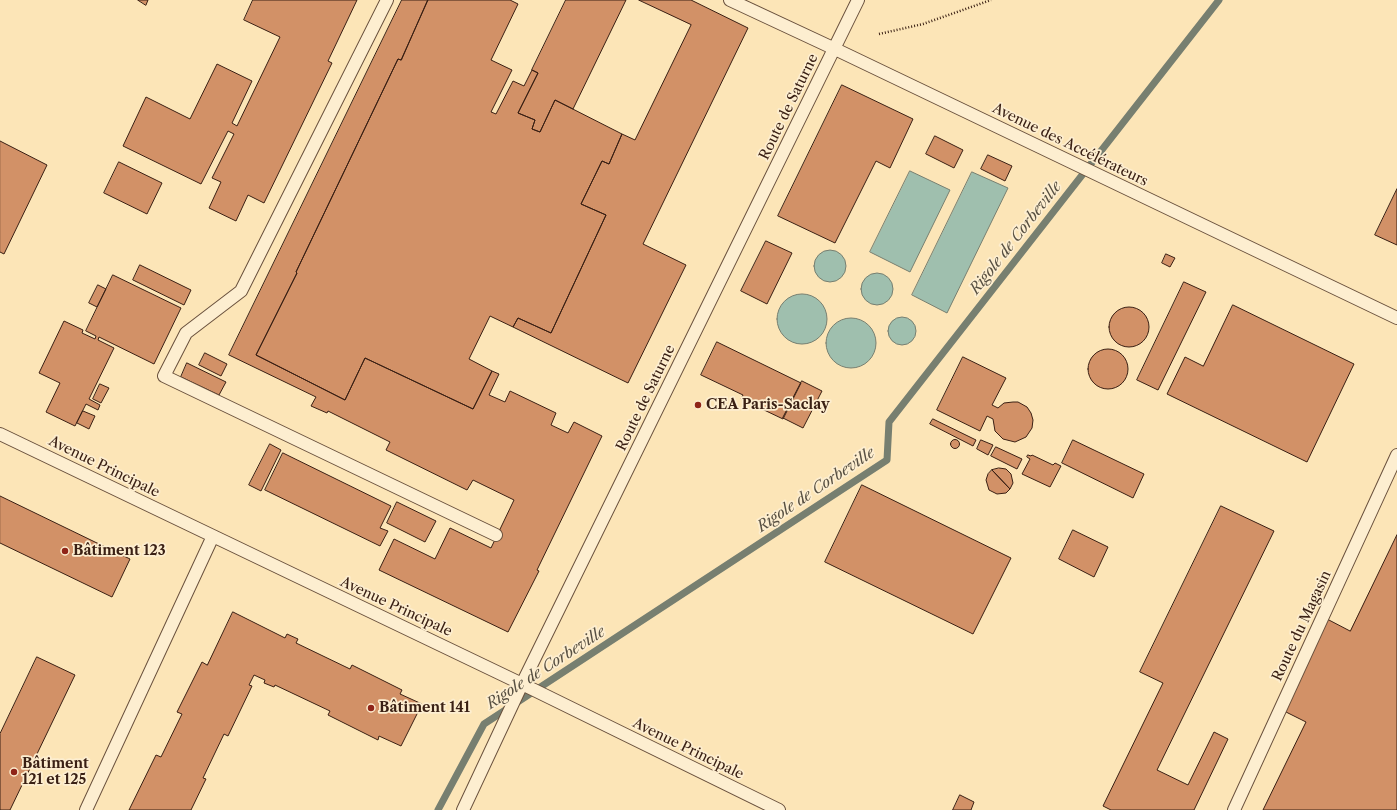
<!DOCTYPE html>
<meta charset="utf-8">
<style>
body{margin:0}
canvas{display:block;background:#fce5b7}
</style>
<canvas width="1397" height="810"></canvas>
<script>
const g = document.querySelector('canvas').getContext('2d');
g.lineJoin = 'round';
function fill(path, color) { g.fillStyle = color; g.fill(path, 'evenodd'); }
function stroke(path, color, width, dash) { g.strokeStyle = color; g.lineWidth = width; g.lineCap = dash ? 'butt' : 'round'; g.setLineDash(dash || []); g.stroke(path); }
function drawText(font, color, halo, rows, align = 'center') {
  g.font = font + ' "Libre Caslon Text",serif'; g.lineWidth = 3.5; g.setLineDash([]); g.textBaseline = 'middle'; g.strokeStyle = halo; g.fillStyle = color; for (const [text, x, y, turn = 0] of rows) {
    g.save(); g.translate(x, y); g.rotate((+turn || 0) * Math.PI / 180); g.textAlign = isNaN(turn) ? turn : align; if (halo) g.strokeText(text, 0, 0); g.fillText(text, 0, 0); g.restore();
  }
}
const water = new Path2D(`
 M 910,171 L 950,190 L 910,272 L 870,252 Z
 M 972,172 L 1008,188 L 947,313 L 912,295 Z
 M814 266a16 16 0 1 1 32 0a16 16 0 1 1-32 0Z
 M861 289a16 16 0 1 1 32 0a16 16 0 1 1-32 0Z
 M777 319a25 25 0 1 1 50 0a25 25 0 1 1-50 0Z
 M888 331a14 14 0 1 1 28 0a14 14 0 1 1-28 0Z
 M826 343a25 25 0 1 1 50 0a25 25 0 1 1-50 0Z`);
fill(water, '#9fbfae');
stroke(water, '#777f70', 1);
stroke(new Path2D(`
 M 438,810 L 484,724 L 887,460 L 889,422 L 1219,0`), '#777f70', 7);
const building = new Path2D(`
 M 138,0 L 148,0 L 146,5 Z
 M 253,0 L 357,0 L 328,61 L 332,63 L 264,203 L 248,195 L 236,221 L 209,208 L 221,182 L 212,178 L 234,134 L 228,131 L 201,184 L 123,146 L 146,97 L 190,119 L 217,64 L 252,81 L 232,123 L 237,126 L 280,37 L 244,20 Z
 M 402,0 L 428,0 L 401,60 L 398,59 L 296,272 L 297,273 L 256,355 L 345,400 L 365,358 L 473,409 L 492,371 L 499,374 L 489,395 L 505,402 L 510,391 L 556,413 L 551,425 L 568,433 L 574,422 L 602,436 L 537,570 L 539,571 L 508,632 L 379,570 L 394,539 L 435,559 L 450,528 L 491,548 L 514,500 L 473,480 L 467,490 L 386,450 L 390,442 L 328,411 L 327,413 L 311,406 L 316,397 L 229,355 Z
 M 428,0 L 510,0 L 518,4 L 491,60 L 512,70 L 491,112 L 496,114 L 513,81 L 524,86 L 532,70 L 538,73 L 518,113 L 535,120 L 532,129 L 540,132 L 555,100 L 622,134 L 609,164 L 602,161 L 581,204 L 606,215 L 551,333 L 518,318 L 513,327 L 490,316 L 469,359 L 492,371 L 473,409 L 365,358 L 345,400 L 256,355 L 297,273 L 296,272 L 398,59 L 401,60 Z
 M 566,0 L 626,0 L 573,109 L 555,100 L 540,132 L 532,129 L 535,120 L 518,113 L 538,73 L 532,70 Z
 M 639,0 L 691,0 L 748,28 L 643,244 L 686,265 L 628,383 L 513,327 L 518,318 L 551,333 L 606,215 L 581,204 L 602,161 L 609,164 L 622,134 L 635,140 L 691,25 Z
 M 842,85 L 913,119 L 890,168 L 876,161 L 835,243 L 778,216 Z
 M 935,136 L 963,150 L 954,168 L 926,154 Z
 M 0,141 L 47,165 L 4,254 L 0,252 Z
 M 988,155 L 1012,166 L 1005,181 L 981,169 Z
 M 119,162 L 162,183 L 147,214 L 104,193 Z
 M 1397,189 L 1397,245 L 1375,235 Z
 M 766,241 L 792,253 L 767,304 L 741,291 Z
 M 1166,254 L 1175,258 L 1170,267 L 1162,263 Z
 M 140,265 L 191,290 L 184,305 L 133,280 Z
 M 113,275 L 181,308 L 154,364 L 99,337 L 98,340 L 114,348 L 89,399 L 100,405 L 98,410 L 86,404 L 75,426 L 46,412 L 60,383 L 39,373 L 64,321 L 83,330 L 82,333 L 95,339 L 96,336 L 86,331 Z
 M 1184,282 L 1206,292 L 1158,390 L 1137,380 Z
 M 98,285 L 106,289 L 97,307 L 89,303 Z
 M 1233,305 L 1354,364 L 1307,462 L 1167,394 L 1185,357 L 1203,366 Z
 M1109 327a20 20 0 1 1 40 0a20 20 0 1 1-40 0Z
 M 717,342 L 801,383 L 783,419 L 741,399 L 743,395 L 701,375 Z
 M1088 369a20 20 0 1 1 40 0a20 20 0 1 1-40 0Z
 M 205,353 L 227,364 L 221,376 L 199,365 Z
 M 963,357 L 1006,378 L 992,405 L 998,408 L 1004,403 L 1013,402 L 1018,402 L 1027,407 L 1031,413 L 1033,420 L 1032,428 L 1026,437 L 1015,442 L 1003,439 L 995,431 L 993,419 L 987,416 L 980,431 L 937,410 Z
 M 187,363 L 226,382 L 219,395 L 181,377 Z
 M 802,381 L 822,391 L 803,428 L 783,418 Z
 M 100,384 L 109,388 L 101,403 L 93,399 Z
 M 83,411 L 95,416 L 89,429 L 77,423 Z
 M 933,419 L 976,440 L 973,446 L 930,424 Z
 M950.5 444a4.5 4.5 0 1 1 9 0a4.5 4.5 0 1 1-9 0Z
 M 981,440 L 993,445 L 988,455 L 977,449 Z
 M 1073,440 L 1144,474 L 1133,498 L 1062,463 Z
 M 270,444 L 281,450 L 261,491 L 249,485 Z
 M 996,447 L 1022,459 L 1017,469 L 991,456 Z
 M 283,453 L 391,506 L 380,528 L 388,531 L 380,546 L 265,490 Z
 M 1028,455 L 1031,456 L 1032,455 L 1053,465 L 1055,463 L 1061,466 L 1050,487 L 1022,474 L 1030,459 L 1027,457 Z
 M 999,468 L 1006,469 L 1011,474 L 1013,483 L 1010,489 L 992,470 Z
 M 992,470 L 1010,489 L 1006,493 L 997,494 L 989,490 L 986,480 L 988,474 Z
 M 862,485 L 1011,558 L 973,634 L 825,562 Z
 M 0,496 L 130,559 L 112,597 L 0,543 Z
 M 397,502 L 436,521 L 425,542 L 387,523 Z
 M 1221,506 L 1274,531 L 1157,770 L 1188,785 L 1214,732 L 1228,739 L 1194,810 L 1111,810 L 1103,806 L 1163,683 L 1140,672 Z
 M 1073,530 L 1108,547 L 1094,577 L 1059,559 Z
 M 1397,535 L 1397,810 L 1263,810 L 1306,722 L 1282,710 L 1327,619 L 1350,631 Z
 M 233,612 L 285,638 L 287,634 L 298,639 L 296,643 L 350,669 L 352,665 L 402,690 L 400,694 L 422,704 L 401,746 L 379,736 L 378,740 L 328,715 L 330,711 L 275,685 L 274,687 L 264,683 L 265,680 L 254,675 L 249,685 L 252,686 L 228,736 L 224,734 L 203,778 L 206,779 L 191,810 L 129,810 L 156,755 L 161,757 L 182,714 L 177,712 L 202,662 L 207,665 Z
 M 37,657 L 75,675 L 10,810 L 0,810 L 0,734 Z
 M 960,795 L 974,802 L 971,810 L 953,810 Z`);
fill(building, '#d29167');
stroke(building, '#3a2014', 1);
const lane = new Path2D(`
 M 387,0 L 241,291 L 186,333 L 164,376 L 496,535
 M 730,0 L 835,49 L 1397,318
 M 0,434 L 522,684 L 779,810
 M 86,810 L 213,536
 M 463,810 L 522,684 L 858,0
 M 1234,810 L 1397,455`);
stroke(lane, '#6a513d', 14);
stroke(new Path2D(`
 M 879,34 L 923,24 L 991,0`), '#3a2014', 2.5, [1, 2]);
stroke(lane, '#fdeed0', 12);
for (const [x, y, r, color] of [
 [698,405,4,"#8f2418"],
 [65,551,4,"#8f2418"],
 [371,708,4,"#8f2418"],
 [14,772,4,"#8f2418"]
]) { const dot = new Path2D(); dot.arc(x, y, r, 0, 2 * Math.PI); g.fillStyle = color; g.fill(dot); stroke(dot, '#fdeed0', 1.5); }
drawText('14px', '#3a2014', '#fdeed0', [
 ["Route de Saturne",789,107,-64],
 ["Avenue des Accélérateurs",1070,145,26],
 ["Route de Saturne",646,398,-64],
 ["Avenue Principale",104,467,26],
 ["Avenue Principale",396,607,25],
 ["Route du Magasin",1302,626,-65],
 ["Avenue Principale",688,749,26]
]);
drawText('bold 14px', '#3a2014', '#fdeed0', [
 ["CEA Paris-Saclay",706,405],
 ["Bâtiment 123",73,551],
 ["Bâtiment 141",379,708],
 ["Bâtiment",22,764],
 ["121 et 125",22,780]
], 'left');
drawText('italic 15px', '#585042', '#fdeed0', [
 ["Rigole de Corbeville",1016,238,-52],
 ["Rigole de Corbeville",816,490,-34],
 ["Rigole de Corbeville",546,668,-33]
]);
</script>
